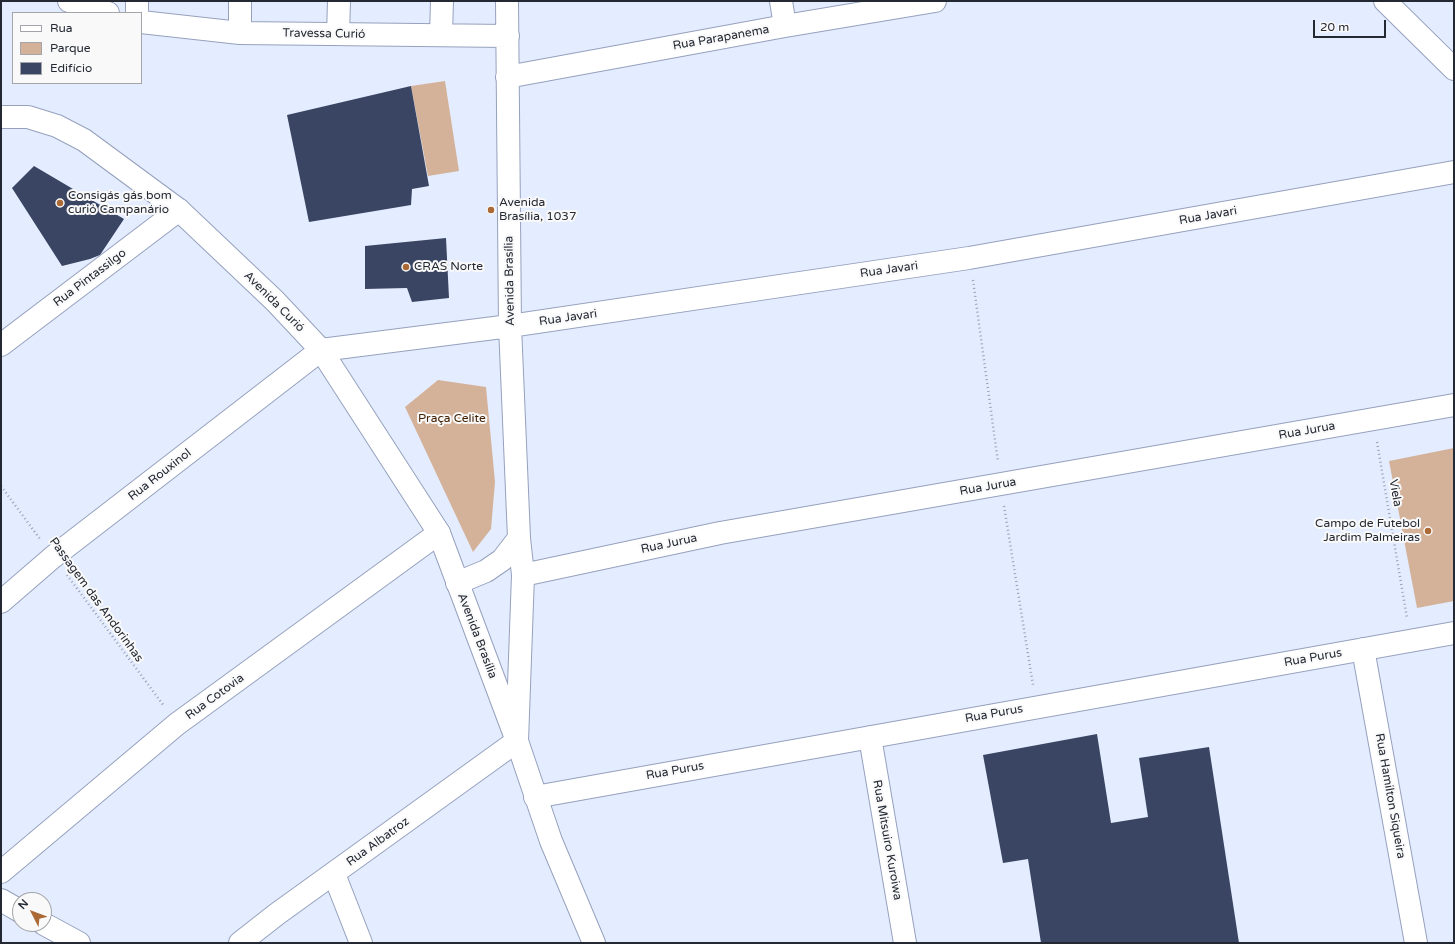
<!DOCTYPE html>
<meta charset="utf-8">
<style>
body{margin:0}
#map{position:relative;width:1455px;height:944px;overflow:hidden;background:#e4ecff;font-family:"Varela Round",sans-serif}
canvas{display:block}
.frame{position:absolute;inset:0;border:2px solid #232833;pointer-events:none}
.legend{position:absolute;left:12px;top:12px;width:130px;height:72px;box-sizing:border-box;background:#f9f9f9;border:1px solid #a3a5aa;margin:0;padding:5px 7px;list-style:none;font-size:12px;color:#232833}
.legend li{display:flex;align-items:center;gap:8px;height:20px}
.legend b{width:20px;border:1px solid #a3a5aa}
.north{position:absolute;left:12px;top:892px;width:40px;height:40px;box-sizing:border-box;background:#f9f9f9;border:1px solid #a3a5aa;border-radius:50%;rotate:312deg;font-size:11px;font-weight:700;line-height:16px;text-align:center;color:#232833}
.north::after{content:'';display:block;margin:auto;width:14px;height:18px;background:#ab6935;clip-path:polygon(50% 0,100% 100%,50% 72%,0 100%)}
.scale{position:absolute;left:1313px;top:20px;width:73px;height:18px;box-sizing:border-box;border:2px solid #232833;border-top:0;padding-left:5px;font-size:12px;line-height:14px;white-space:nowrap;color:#232833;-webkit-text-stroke:3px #f9f9f9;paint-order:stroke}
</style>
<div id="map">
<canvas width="1455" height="944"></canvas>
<div class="frame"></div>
<ul class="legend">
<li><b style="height:5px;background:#fff"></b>Rua</li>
<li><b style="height:11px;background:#d4b29a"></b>Parque</li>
<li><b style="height:11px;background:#394563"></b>Edifício</li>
</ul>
<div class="north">N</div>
<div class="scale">20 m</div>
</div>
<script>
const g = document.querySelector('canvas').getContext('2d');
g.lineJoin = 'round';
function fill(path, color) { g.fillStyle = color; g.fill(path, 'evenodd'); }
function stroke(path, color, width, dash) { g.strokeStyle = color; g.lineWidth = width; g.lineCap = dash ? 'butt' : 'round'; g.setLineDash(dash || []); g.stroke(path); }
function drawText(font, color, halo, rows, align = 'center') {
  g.font = font + ' "Varela Round",sans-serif'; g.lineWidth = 4; g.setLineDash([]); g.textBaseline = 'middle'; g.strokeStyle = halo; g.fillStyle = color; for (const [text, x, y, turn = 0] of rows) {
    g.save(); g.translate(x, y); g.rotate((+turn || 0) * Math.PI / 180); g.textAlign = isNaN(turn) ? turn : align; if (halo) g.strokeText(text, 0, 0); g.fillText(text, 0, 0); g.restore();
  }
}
fill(new Path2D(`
 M 445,81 L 459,171 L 428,176 L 411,86 Z
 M 438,380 L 486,387 L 495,482 L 491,529 L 473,552 L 405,407 Z
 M 1454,448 L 1454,601 L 1417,608 L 1389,461 Z`), '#d4b29a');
fill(new Path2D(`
 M 411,86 L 429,186 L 412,189 L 411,205 L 309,222 L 287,115 Z
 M 34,166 L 124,219 L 100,255 L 90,259 L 62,266 L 12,188 Z
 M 446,238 L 449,298 L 412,302 L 407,288 L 365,289 L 365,246 Z
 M 1097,734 L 1111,823 L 1148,817 L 1139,758 L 1209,747 L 1239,943 L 1041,943 L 1028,859 L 1003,863 L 983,755 Z`), '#394563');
const minor = new Path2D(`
 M 69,1 L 108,13
 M 137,1 L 137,13
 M 781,1 L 785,26
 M 1385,1 L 1454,69
 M 141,22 L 240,33 L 508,36
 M 240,33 L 240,1
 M 338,34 L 339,1
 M 441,35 L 442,1
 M 507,77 L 785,26 L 935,1
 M 1,345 L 179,210
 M 523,575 L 720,533 L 1454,405
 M 457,583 L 486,571 L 502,560 L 519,538
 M 1,602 L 53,557 L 321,350 L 510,326 L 969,258 L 1454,172
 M 1363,649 L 1416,943
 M 870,737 L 905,943
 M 535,797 L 1454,633
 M 1,872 L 177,724 L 439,533
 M 334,874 L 361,943
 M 1,900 L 20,911
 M 44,924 L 79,943
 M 240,943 L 277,914 L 517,741 L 523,575 L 519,538 L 510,326 L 507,1`);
const tertiary = new Path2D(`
 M 1,117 L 28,117 L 57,126 L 84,140 L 179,210 L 275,301 L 321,350 L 439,533 L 517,741 L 551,841 L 594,943`);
stroke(minor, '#95a1bd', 24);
stroke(tertiary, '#95a1bd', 24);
stroke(new Path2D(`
 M 973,280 L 998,462
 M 1377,442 L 1407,618
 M 1,486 L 40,539
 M 1004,506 L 1033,685
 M 67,575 L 164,706`), '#9ba1b1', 2.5, [1, 3]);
stroke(minor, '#fff', 22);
stroke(tertiary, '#fff', 22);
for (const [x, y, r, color] of [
 [60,203,4,"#ab6935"],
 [491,210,4,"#ab6935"],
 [406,267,4,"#ab6935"],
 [1428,531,4,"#ab6935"]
]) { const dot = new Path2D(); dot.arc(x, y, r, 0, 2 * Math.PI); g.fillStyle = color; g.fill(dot); stroke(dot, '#f9f9f9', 1.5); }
drawText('12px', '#232833', '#f9f9f9', [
 ["Travessa Curió",324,34,1],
 ["Rua Parapanema",721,38,-10],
 ["Rua Javari",1208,216,-10],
 ["Rua Javari",889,270,-8],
 ["Rua Pintassilgo",90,278,-37],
 ["Avenida Brasília",510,281,-91],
 ["Avenida Curió",274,302,45],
 ["Rua Javari",568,318,-8],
 ["Rua Jurua",1307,431,-10],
 ["Rua Rouxinol",160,475,-38],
 ["Rua Jurua",988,487,-10],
 ["Viela",1395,493,80],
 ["Rua Jurua",669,544,-12],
 ["Passagem das Andorinhas",96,600,54],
 ["Avenida Brasília",477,636,69],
 ["Rua Purus",1313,658,-10],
 ["Rua Cotovia",215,697,-36],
 ["Rua Purus",994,714,-10],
 ["Rua Purus",675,771,-10],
 ["Rua Hamilton Siqueira",1390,796,80],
 ["Rua Mitsuiro Kuroiwa",887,840,80],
 ["Rua Albatroz",378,842,-36]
]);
drawText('12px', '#232833', '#f9f9f9', [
 ["Consigás gás bom",68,196],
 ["curió Campanário",68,210],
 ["Avenida",499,203],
 ["Brasília, 1037",499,217],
 ["CRAS Norte",414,267],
 ["Campo de Futebol",1420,524,"right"],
 ["Jardim Palmeiras",1420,538,"right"]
], 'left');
drawText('12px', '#422003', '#f9f9f9', [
 ["Praça Celite",452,419]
]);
</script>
